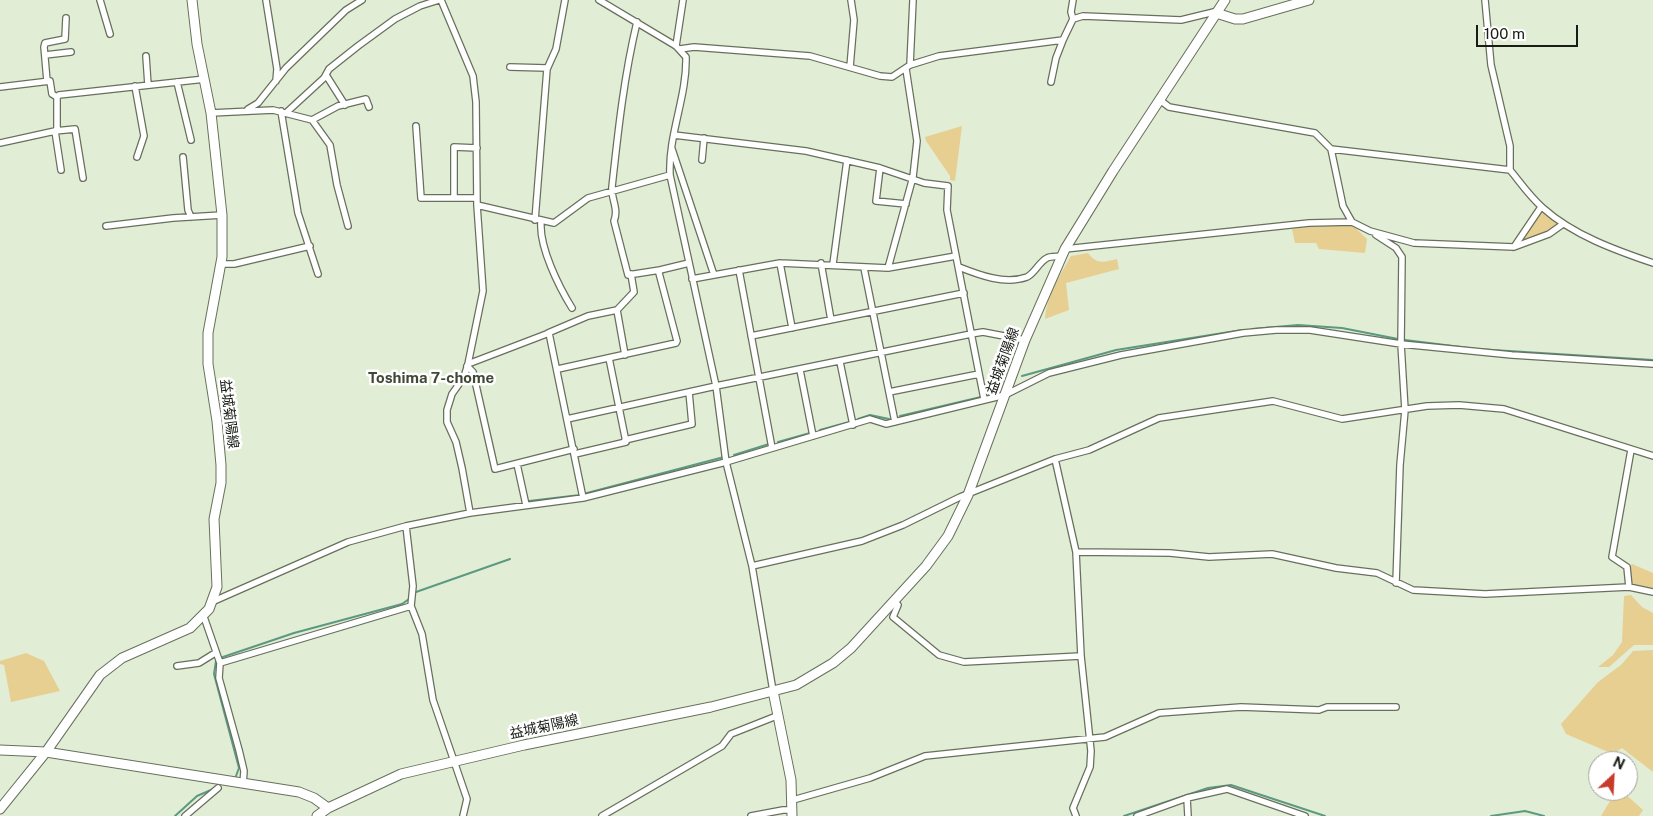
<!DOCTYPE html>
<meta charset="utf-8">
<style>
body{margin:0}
#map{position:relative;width:1653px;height:816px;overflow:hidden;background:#e2edd6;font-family:"Public Sans",sans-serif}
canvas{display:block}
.north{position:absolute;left:1588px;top:751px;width:50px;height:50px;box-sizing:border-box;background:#fff;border:1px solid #a3a4a1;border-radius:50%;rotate:25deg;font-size:14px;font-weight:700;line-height:20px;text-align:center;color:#181c14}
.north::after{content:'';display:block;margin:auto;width:18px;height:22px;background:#c83b2a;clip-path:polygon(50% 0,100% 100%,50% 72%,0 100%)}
.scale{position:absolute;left:1476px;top:25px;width:102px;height:22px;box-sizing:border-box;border:2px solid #181c14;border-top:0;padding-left:6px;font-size:15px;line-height:18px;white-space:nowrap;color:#181c14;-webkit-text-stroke:4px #fff;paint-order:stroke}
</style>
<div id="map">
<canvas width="1653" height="816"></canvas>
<div class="north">N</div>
<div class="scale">100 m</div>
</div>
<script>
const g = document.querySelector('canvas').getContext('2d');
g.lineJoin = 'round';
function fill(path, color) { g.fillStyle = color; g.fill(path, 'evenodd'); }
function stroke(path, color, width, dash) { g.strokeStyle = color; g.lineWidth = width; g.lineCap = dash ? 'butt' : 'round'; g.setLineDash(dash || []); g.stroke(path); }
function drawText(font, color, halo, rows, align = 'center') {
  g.font = font + ' "Public Sans","Noto Sans JP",sans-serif'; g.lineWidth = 5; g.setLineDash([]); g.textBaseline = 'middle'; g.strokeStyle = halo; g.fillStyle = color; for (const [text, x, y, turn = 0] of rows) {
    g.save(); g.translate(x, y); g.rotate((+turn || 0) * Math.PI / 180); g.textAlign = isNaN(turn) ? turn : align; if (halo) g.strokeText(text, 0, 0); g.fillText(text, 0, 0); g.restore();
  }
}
fill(new Path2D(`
 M 962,126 L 955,181 L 950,180 L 950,176 L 926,141 L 925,137 Z
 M 1542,210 L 1558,223 L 1555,228 L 1519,243 Z
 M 1349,222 L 1367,239 L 1365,253 L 1319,249 L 1316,243 L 1295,243 L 1292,229 Z
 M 1088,253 C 1097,265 1104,262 1117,259 L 1119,269 L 1066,283 L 1069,310 L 1045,319 C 1046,297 1060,275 1071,256 Z
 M 1632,564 L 1653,573 L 1653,590 L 1631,586 L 1630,566 Z
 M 1631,595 L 1642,607 L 1653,613 L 1653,645 L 1634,645 L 1609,667 L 1598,667 L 1613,655 L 1622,642 L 1624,596 Z
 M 1653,650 L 1653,772 L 1622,748 L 1613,754 L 1566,734 L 1561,724 L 1598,682 L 1621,665 L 1633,651 Z
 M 26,653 L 44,661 L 60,691 L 11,702 L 4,665 L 0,664 L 0,661 Z
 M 1616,791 L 1622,791 L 1643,810 L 1639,816 L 1601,816 Z`), '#e7cf91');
stroke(new Path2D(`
 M 1252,329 L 1298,325 L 1342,328 L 1398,339
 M 1405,340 L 1477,349 L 1653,360
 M 1022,376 L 1116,350 L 1242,330
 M 989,394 L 998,390
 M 900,416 L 981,397
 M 858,419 L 870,415 L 889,419
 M 820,430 L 849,422
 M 778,442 L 810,433
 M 734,455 L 769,444
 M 587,493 L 724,457
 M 529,501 L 580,495
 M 416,592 L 510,559
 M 220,658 L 294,633 L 402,604 L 409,599
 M 216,661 L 214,674 L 239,768 L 236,776
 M 175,816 L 197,796 L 211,790
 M 1124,816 L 1208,788 L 1231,785 L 1325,816
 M 1491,816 L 1525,811 L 1544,816`), '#5b9a80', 2);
const street = new Path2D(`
 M 100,0 L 110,34
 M 266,0 L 277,69 L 276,81
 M 441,0 L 473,76 L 476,102 L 477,205 L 483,291 L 468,364 L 464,377 L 452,394 L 447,410 L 447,422 L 456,442 L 462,468 L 470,513
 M 599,0 L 676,46 L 686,57 C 687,97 668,135 670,175 L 716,386 L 726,462 L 752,566 L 773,691
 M 1073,0 L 1071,12 L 1073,19
 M 1485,0 L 1491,65 L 1510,146 L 1510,170 C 1520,182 1530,197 1543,208 C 1573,235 1615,250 1653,263
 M 637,22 C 624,76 618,132 612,187 C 611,199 619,209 614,221 L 628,275 L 660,270
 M 676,46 L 683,0
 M 680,49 L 694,47 L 810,56 L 880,76 L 892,77 L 910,65 L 939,56 L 1063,40 L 1073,19 L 1083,16 L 1181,20 L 1218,11
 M 45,55 L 71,52
 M 146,56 L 148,85
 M 910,65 L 913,0
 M 510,67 L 547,68
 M 850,67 L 854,20 L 851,0
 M 326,75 L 345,105
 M 47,81 L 44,47 L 45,43 L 65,39 L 66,18
 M 177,82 L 191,140
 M 1051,82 L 1056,58 L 1063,40
 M 135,86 L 144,136 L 137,157
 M 0,87 L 50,81 L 52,94 L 57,97
 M 1160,100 L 1169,107 L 1315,133 L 1331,149 L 1343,206 L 1352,222
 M 248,109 L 258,103 L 286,68 L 346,10 L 362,0
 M 281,111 L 298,213 L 318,274
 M 287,112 L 324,78 L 329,69 L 358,46 L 395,19 L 420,6 L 439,0
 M 211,113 L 273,110 L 312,120 L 330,145 L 337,185 L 348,226
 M 312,120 L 338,106 L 366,99 L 369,107
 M 416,126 L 421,198 L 477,198
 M 674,135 L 806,151 L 880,168 L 924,183 L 948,186 L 947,210 L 984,399
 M 0,143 L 55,131 L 57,129 L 57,97 L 59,95 L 205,79
 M 672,149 L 714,275
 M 1331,149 L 1510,170
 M 183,157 L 188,210 L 191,217
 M 702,160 L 704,138
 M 880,168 L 876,201 L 906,204
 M 61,170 L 55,131 L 75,129 L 83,178
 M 454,198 L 454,147 L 477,148
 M 477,205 L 554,223 L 588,198 L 670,175
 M 535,220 L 547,69 L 556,49 L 565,0
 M 541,222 C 539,247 559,287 572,308
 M 106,226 L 173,218 L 222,215
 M 1376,235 L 1396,248 L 1402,257 L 1401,344 L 1405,410 L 1400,465 L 1396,583
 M 1514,247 L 1549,234 L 1563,224
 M 1065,249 L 1309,223 L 1352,222 L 1370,231 L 1414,243 L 1514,247 L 1541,207
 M 780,263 L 792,328
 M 821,263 L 831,320
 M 220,264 L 234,264 L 310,246
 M 833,264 L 847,160
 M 959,267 C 979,275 1005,285 1027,277 C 1035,273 1039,262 1047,258 C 1050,256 1058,257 1062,256
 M 864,268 L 895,422
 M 888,268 L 913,177 L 917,141 L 906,69
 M 739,270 L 772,448
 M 692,279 L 780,263 L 888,268 L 956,256
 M 617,310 L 625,355
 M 548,333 L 588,316 L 617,310 L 634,292 L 631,274
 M 751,336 L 964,293
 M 840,362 L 853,425
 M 468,364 L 549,333 L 583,498
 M 467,366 L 473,372 L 495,469 L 574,449
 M 558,369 L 676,343 L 677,341 L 659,273 L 660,270 L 689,263
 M 800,370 L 813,436
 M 889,392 L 979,374
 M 567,419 L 716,386 L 971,334 L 983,332 L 1025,340
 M 625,440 L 692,424 L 689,392
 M 575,454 L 626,442 L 609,358
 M 1055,459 L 1076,552 L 1081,656 L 1091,751 L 1090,767 L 1073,808 L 1076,816
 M 517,464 L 526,505
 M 406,526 L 413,586 L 411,606 L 422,634 L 433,700 L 467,799 L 463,816
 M 1076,552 L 1170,553 L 1209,557 L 1272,554 L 1336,568 L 1377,573 L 1413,590 L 1485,594 L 1629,587 L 1653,592
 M 752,566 L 862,541 L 903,525 L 960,497 L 1055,459 L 1089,450 L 1159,418 L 1273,401 L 1342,419 L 1427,406 L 1459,405 L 1504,409 L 1653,456
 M 1629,587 L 1627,567 L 1612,557 L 1631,450
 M 214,601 L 348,542 L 406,526 L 470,513 L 583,498 L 726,462 L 870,419 L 886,424 L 1005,395 L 1049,373 L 1121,355 L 1243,333 L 1276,330 L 1310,330 L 1401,344 L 1512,355 L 1653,364
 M 894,602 L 898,605 L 893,617 L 939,655 L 964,662 L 1081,656
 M 204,617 L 220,663 L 219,678 L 239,750 L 244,771 L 243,784
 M 220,663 L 411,606
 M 177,666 L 199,663 L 215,653
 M 1187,798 L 1188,816
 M 793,800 L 870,778 L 925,756 L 1105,737 L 1159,713 L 1241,707 L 1319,710 L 1327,707 L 1396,707
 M 185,816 L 218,788
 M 602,816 L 722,746 L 731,734 L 779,715
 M 751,816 L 783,810 L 793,810
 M 1137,816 L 1187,798 L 1227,789 L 1305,816`);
const secondary = new Path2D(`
 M 1216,13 L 1235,19 L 1243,19 L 1309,0
 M 773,691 L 791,780 L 792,816
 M 0,750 L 46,752 L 299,792 L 314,798 L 328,808
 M 0,809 L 46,752 L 100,675 L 122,658 L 190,628 L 209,609 L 217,587 L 214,519 L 221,483 L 221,465 L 217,421 L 208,364 L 208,333 L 222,257 L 222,215 L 211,113 L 197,44 L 192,0
 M 317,816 L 328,808 L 401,774 L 524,745 L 711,707 L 796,685 L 833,663 L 851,648 L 926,566 L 948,536 L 968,495 L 1025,340 L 1065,249 L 1113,171 L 1225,0`);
stroke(street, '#67705c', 8);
stroke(secondary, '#67705c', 11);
stroke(street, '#fff', 5.5);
stroke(secondary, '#fff', 9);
drawText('14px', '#181c14', '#fff', [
 ["益城菊陽線",1003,361,-70],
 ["益城菊陽線",229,414,83],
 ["益城菊陽線",544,727,-12]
]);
drawText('bold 15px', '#404836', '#fff', [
 ["Toshima 7-chome",431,378]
]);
</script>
